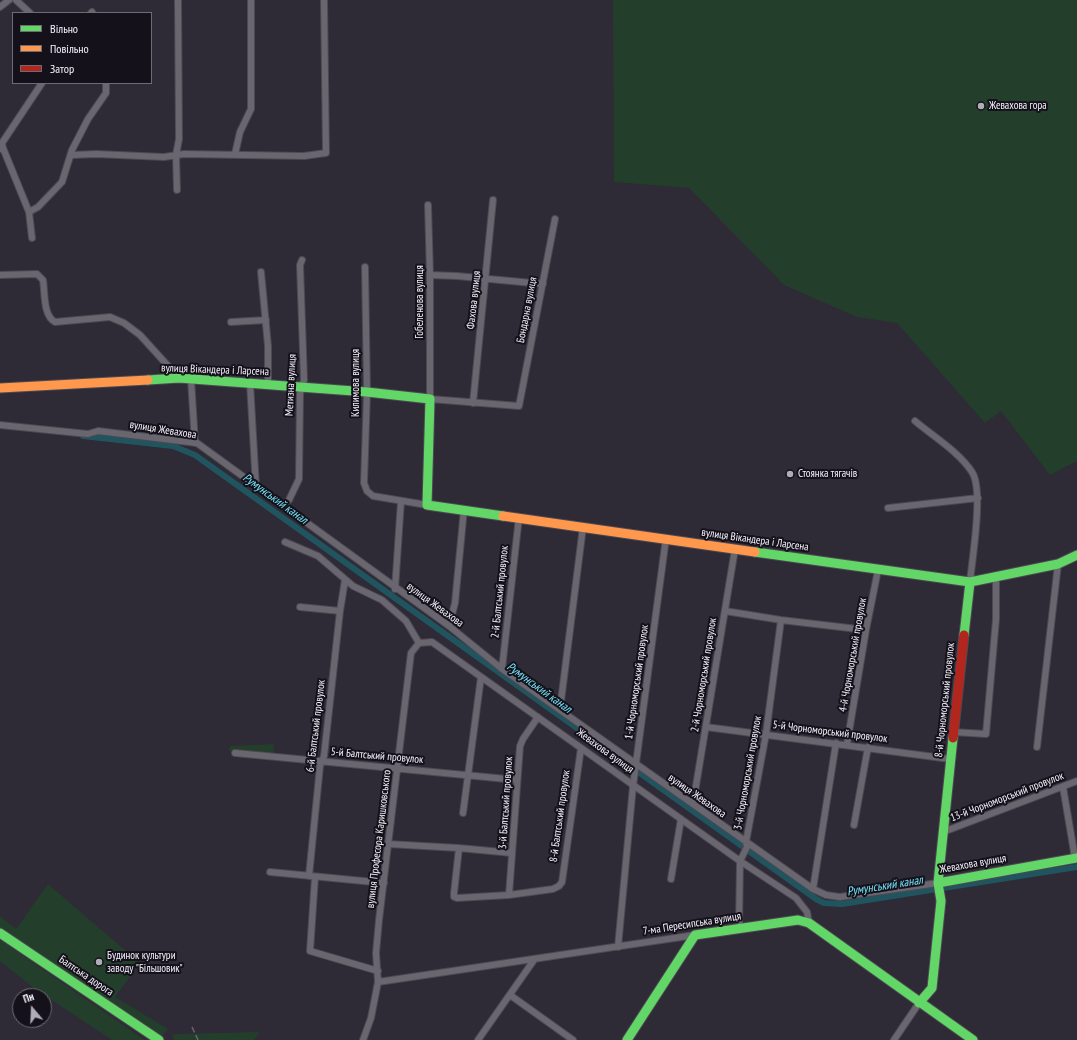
<!DOCTYPE html>
<meta charset="utf-8">
<style>
body{margin:0}
#map{position:relative;width:1077px;height:1040px;overflow:hidden;background:#2e2a36;font-family:"PT Sans Narrow",sans-serif}
canvas{display:block}
.legend{position:absolute;left:12px;top:12px;width:140px;height:72px;box-sizing:border-box;background:#14111a;border:1px solid #6e6b75;margin:0;padding:5px 7px;list-style:none;font-size:12px;color:#f6f3fe}
.legend li{display:flex;align-items:center;gap:8px;height:20px}
.legend b{width:20px;border:1px solid #6e6b75}
.north{position:absolute;left:12px;top:988px;width:40px;height:40px;box-sizing:border-box;background:#14111a;border:1px solid #6e6b75;border-radius:50%;rotate:341deg;font-size:11px;font-weight:700;line-height:16px;text-align:center;color:#f6f3fe}
.north::after{content:'';display:block;margin:auto;width:14px;height:18px;background:#b0adb8;clip-path:polygon(50% 0,100% 100%,50% 72%,0 100%)}
</style>
<div id="map">
<canvas width="1077" height="1040"></canvas>
<ul class="legend">
<li><b style="height:5px;background:#63d668"></b>Вільно</li>
<li><b style="height:5px;background:#ff974d"></b>Повільно</li>
<li><b style="height:5px;background:#b3261e"></b>Затор</li>
</ul>
<div class="north">Пн</div>
</div>
<script>
const g = document.querySelector('canvas').getContext('2d');
g.lineJoin = 'round';
function fill(path, color) { g.fillStyle = color; g.fill(path, 'evenodd'); }
function stroke(path, color, width, dash) { g.strokeStyle = color; g.lineWidth = width; g.lineCap = dash ? 'butt' : 'round'; g.setLineDash(dash || []); g.stroke(path); }
function drawText(font, color, halo, rows, align = 'center') {
  g.font = font + ' "PT Sans Narrow",sans-serif'; g.lineWidth = 4; g.setLineDash([]); g.textBaseline = 'middle'; g.strokeStyle = halo; g.fillStyle = color; for (const [text, x, y, turn = 0] of rows) {
    g.save(); g.translate(x, y); g.rotate((+turn || 0) * Math.PI / 180); g.textAlign = isNaN(turn) ? turn : align; if (halo) g.strokeText(text, 0, 0); g.fillText(text, 0, 0); g.restore();
  }
}
fill(new Path2D(`
 M 613,0 L 1077,0 L 1077,461 L 1050,475 L 1001,411 L 985,423 L 897,323 L 857,317 L 784,285 L 689,188 L 614,182 Z
 M 274,744 L 273,754 L 229,751 L 230,746 Z
 M 48,884 L 140,963 L 115,997 L 168,1029 L 160,1039 L 0,928 L 0,916 L 16,929 Z
 M 0,940 L 145,1040 L 112,1040 L 35,989 L 0,961 Z
 M 260,1032 L 254,1040 L 175,1040 L 172,1037 L 174,1034 Z`), '#243e2c');
stroke(new Path2D(`
 M 83,436 L 173,446 L 195,455 L 816,899 L 824,903 L 842,904 L 1077,867`), '#205560', 6);
const street = new Path2D(`
 M 16,0 L 30,13
 M 0,7 L 9,0
 M 91,13 L 92,12
 M 3,148 L 29,212 L 32,238
 M 0,149 L 3,148 L 2,143 L 42,83
 M 235,154 L 240,132 L 251,109 L 251,0
 M 72,155 L 96,154 L 164,157 L 184,154 L 304,156 L 326,153 L 324,0
 M 177,190 L 176,155 L 179,139 L 178,0
 M 428,205 L 430,275 L 430,399 L 519,406 L 555,219
 M 29,212 L 38,207 L 62,182 L 72,150 L 88,119 L 106,93 L 106,83
 M 365,267 L 367,392 L 364,483 L 367,491 L 373,496 L 427,505
 M 261,272 L 268,346 L 268,384
 M 0,275 L 37,274 L 43,280 C 45,292 43,316 55,322 L 110,317 L 124,323 L 140,335 L 179,378
 M 430,275 L 457,276 L 543,284
 M 231,322 L 266,320
 M 191,379 L 195,443
 M 250,383 L 256,487
 M 473,403 L 493,200
 M 915,421 C 934,437 958,451 972,472 C 984,490 972,559 970,582
 M 0,425 L 88,434 L 98,431 L 197,443 L 449,626 L 502,669 L 813,889 L 826,895 L 840,897 L 938,883
 M 283,506 L 289,500 L 299,479 L 300,394 L 304,380 L 300,265 L 302,260
 M 888,508 L 978,498
 M 285,542 L 318,556 L 353,586 L 382,600 L 406,621 L 419,643
 M 395,589 L 401,501
 M 300,607 L 340,611
 M 725,611 L 781,620 L 866,630
 M 449,626 L 455,603 L 464,509
 M 419,643 L 432,642 L 740,861 L 796,898 L 807,912 L 809,923
 M 502,669 L 519,517
 M 560,709 L 583,527
 M 706,727 L 950,759
 M 953,732 L 986,734 L 996,619 L 996,577
 M 847,744 L 866,630 L 878,570
 M 1037,747 L 1058,564
 M 235,753 L 517,780
 M 1063,787 L 1075,858
 M 693,804 L 735,549
 M 463,813 L 481,677
 M 854,825 L 868,747
 M 943,832 L 1077,781
 M 388,844 L 459,848 L 512,853
 M 459,848 L 454,893 L 454,897 L 457,898 L 509,895 L 553,889 L 559,886 L 562,882 L 581,748
 M 270,872 L 384,883
 M 309,876 L 320,766 L 324,756 L 340,611 L 345,580
 M 315,877 L 310,951 L 378,971
 M 671,879 L 681,819
 M 813,889 L 836,743
 M 509,895 L 520,746 L 523,739 L 538,717
 M 739,929 L 740,861 L 747,847 L 746,842 L 766,734 L 781,620
 M 618,947 L 633,786 L 666,538
 M 378,982 L 695,935
 M 510,995 L 573,1040
 M 363,1040 L 371,1018 L 378,982 L 376,953 L 379,920 L 411,653 L 419,643
 M 478,1040 L 534,960
 M 894,1040 L 919,1003`);
const fast = new Path2D(`
 M 148,380 L 179,378 L 367,392 L 430,399 L 427,505 L 503,516
 M 755,552 L 970,582 L 1058,564 L 1077,555
 M 964,635 L 970,582
 M 938,883 L 1077,858
 M 0,933 L 159,1040
 M 919,1003 L 932,988 L 941,901 L 938,883 L 953,738
 M 627,1040 L 695,935 L 798,920 L 809,923 L 973,1040`);
const slow = new Path2D(`
 M 0,388 L 148,380
 M 503,516 L 755,552`);
const jam = new Path2D(`
 M 953,738 L 964,635`);
stroke(street, '#4c4952', 8);
stroke(fast, '#4c4952', 11);
stroke(slow, '#4c4952', 11);
stroke(jam, '#4c4952', 11);
stroke(street, '#6a6670', 6);
stroke(fast, '#63d668', 9);
stroke(slow, '#ff974d', 9);
stroke(jam, '#b3261e', 9);
stroke(new Path2D(`
 M 192,1027 L 198,1040`), '#6a6670', 1.5, [6, 3]);
for (const [x, y, r, color] of [
 [981,106,4,"#b0adb8"],
 [790,474,4,"#b0adb8"],
 [99,962,4,"#b0adb8"]
]) { const dot = new Path2D(); dot.arc(x, y, r, 0, 2 * Math.PI); g.fillStyle = color; g.fill(dot); stroke(dot, '#14111a', 1.5); }
drawText('11px', '#f6f3fe', '#14111a', [
 ["Жевахова гора",989,106],
 ["Стоянка тягачів",798,474],
 ["Будинок культури",107,956],
 ["заводу \"Більшовик\"",107,969]
], 'left');
drawText('11px', '#f6f3fe', '#14111a', [
 ["Фахова вулиця",474,300,-84],
 ["Гобеленова вулиця",420,302,-90],
 ["Бондарна вулиця",527,310,-79],
 ["вулиця Вікандера і Ларсена",215,370,2],
 ["Килимова вулиця",356,383,-90],
 ["Метизна вулиця",291,385,-87],
 ["вулиця Жевахова",163,430,9],
 ["вулиця Вікандера і Ларсена",755,540,8],
 ["2-й Балтський провулок",500,592,-84],
 ["вулиця Жевахова",435,605,36],
 ["4-й Чорноморський провулок",853,655,-80],
 ["2-й Чорноморський провулок",704,675,-81],
 ["1-й Чорноморський провулок",637,682,-82],
 ["8-й Чорноморський провулок",945,700,-84],
 ["6-й Балтський провулок",316,726,-83],
 ["5-й Чорноморський провулок",830,732,7],
 ["Жевахова вулиця",605,751,36],
 ["5-й Балтський провулок",377,756,5],
 ["3-й Чорноморський провулок",748,773,-80],
 ["вулиця Жевахова",697,796,35],
 ["13-й Чорноморський провулок",1007,797,-21],
 ["3-й Балтський провулок",506,803,-86],
 ["8-й Балтський провулок",560,816,-82],
 ["вулиця Професора Каришковського",379,839,-83],
 ["Жевахова вулиця",973,864,-10],
 ["7-ма Пересипська вулиця",692,924,-9],
 ["Балтська дорога",86,976,34]
]);
drawText('italic 12px', '#74e4fa', '#14111a', [
 ["Румунський канал",275,499,36],
 ["Румунський канал",539,688,36],
 ["Румунський канал",885,886,-9]
]);
</script>
